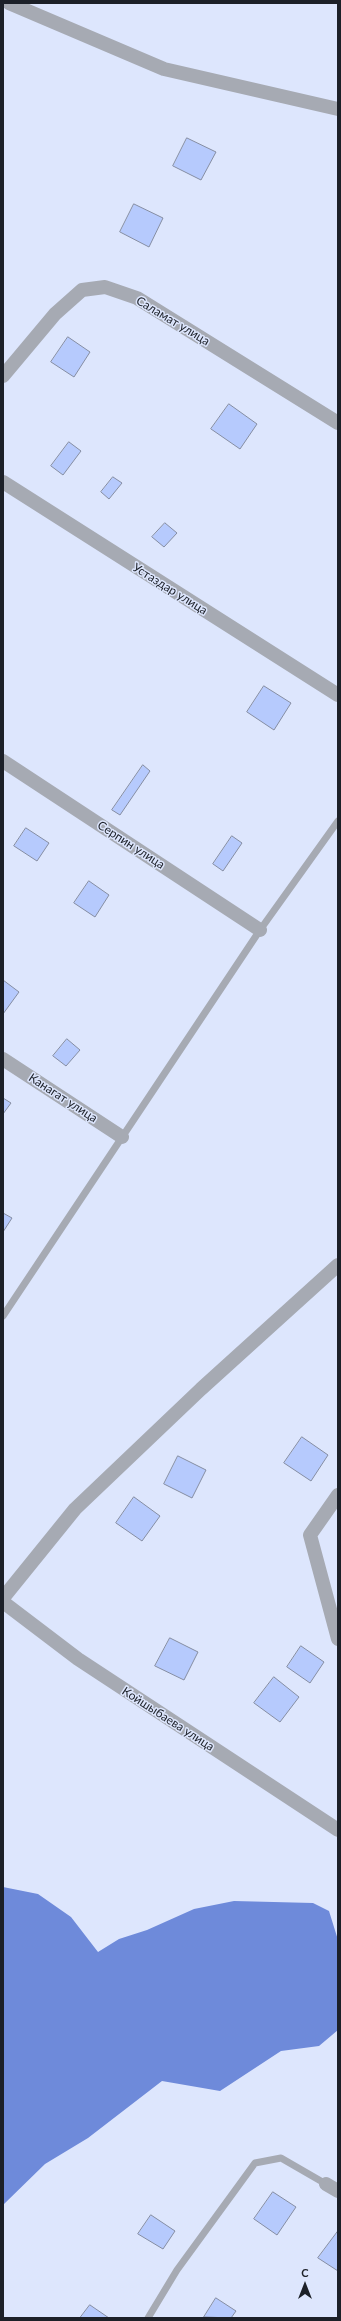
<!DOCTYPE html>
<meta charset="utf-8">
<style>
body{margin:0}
#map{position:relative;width:341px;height:2321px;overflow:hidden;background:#dde6fd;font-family:Lato,sans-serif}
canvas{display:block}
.frame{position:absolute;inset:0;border:4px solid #1c2028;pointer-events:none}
.north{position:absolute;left:285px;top:2265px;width:40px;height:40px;-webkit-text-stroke:3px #dde6fd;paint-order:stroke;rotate:0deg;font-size:11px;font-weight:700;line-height:16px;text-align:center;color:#1c2028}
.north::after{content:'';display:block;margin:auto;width:14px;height:18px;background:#1c2028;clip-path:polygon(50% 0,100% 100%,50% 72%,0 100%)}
</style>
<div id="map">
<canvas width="341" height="2321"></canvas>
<div class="frame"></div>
<div class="north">С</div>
</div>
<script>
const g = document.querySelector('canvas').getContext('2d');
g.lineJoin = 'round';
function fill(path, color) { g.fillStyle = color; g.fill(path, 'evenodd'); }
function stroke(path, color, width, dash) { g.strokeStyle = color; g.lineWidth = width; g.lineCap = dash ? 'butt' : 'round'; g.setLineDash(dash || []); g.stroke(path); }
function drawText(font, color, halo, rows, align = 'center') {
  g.font = font + ' Lato,sans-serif'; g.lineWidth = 3; g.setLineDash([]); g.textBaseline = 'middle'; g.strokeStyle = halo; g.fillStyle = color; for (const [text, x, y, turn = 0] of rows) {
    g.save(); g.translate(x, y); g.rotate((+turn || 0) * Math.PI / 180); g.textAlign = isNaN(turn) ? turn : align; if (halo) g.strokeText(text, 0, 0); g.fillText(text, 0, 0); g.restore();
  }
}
fill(new Path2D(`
 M 3,1887 L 38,1894 L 71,1917 L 98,1952 L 119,1939 L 147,1930 L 194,1909 L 234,1901 L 313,1903 L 329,1911 L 338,1940 L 338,2030 L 319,2046 L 281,2051 L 220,2091 L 162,2081 L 88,2138 L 45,2164 L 3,2205 Z`), '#6e8ada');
const building = new Path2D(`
 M 187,138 L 216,152 L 201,180 L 173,166 Z
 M 134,204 L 163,218 L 149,247 L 120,232 Z
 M 68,337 L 90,352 L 74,377 L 51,362 Z
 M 229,404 L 257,424 L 240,449 L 211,429 Z
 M 69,442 L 81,451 L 63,475 L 51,466 Z
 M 113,477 L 122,483 L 109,499 L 101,492 Z
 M 165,523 L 177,533 L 164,547 L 152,537 Z
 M 264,686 L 291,703 L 274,730 L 247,712 Z
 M 143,765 L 150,771 L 120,815 L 112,810 Z
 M 26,828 L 49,843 L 37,861 L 14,846 Z
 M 232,836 L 242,843 L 223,871 L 213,864 Z
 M 89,881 L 109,895 L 95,917 L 74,903 Z
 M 3,980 L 19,992 L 3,1014 Z
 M 67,1039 L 80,1050 L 66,1066 L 53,1056 Z
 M 3,1098 L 11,1103 L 3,1114 Z
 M 3,1213 L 12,1218 L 3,1232 Z
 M 302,1437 L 328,1455 L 311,1481 L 284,1463 Z
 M 178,1456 L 206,1470 L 192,1498 L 164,1484 Z
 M 134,1497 L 160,1516 L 142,1541 L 116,1523 Z
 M 170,1638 L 198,1652 L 184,1680 L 155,1666 Z
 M 301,1646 L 324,1662 L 310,1683 L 287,1667 Z
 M 274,1677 L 299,1697 L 280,1722 L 254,1703 Z
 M 273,2192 L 296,2207 L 277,2235 L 254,2219 Z
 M 151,2215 L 175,2231 L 163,2249 L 138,2234 Z
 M 338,2231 L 338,2271 L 318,2258 Z
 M 216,2298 L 236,2311 L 231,2318 L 204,2317 Z
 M 90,2305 L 109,2318 L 80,2318 Z`);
fill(building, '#b6cafd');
stroke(building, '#858da2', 1);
stroke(new Path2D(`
 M 3,1316 L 260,930 L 338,821
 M 148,2318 L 177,2270 L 255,2163 L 281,2158 L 326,2184`), '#a6aab3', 7);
stroke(new Path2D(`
 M 9,3 L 164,69 L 338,109
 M 3,376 L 55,314 L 82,290 L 105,287 L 137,298 L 338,423
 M 3,482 L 338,695
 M 3,761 L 260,930
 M 3,1059 L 122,1137
 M 338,1495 L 310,1535 L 338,1639
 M 3,1598 L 75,1509 L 201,1389 L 338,1265
 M 3,1602 L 78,1659 L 338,1830
 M 326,2184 L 338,2191`), '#a6aab3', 14);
drawText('12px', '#1c2028', '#dde6fd', [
 ["Саламат улица",173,321,31],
 ["Устаздар улица",170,589,32],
 ["Серпин улица",131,845,33],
 ["Канагат улица",63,1098,33],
 ["Койшыбаева улица",168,1719,33]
]);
</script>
